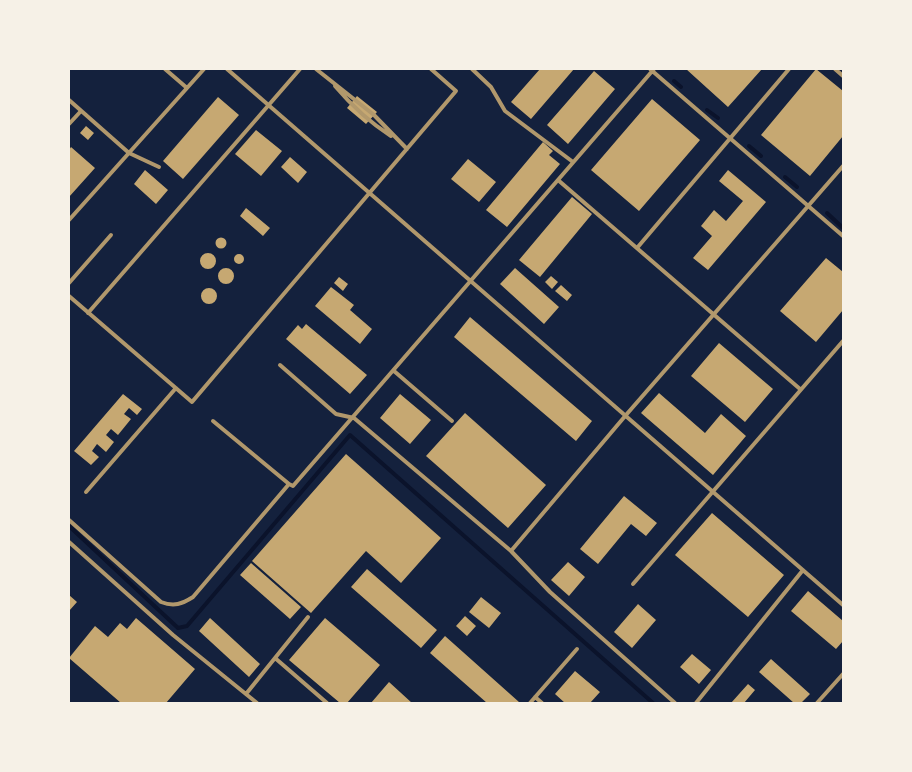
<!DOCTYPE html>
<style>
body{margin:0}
#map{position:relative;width:912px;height:772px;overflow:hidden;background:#14213d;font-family:"Noto Serif",serif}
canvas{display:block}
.frame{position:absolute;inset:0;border:70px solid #f6f1e7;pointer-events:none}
</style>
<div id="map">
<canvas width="912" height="772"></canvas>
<div class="frame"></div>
</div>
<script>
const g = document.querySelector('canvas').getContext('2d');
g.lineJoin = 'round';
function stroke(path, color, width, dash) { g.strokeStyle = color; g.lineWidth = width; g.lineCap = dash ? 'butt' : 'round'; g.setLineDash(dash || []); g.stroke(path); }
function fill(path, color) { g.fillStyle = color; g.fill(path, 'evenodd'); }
stroke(new Path2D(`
 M 674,81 L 681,87
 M 707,110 L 718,118
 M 749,146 L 761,156
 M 785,177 L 797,187
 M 827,213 L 843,228
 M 69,526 L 178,628 L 187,626 L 350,435 L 653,703`), '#0b132b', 4);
fill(new Path2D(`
 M 540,69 L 574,69 L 531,119 L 511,102 Z
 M 686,69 L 762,69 L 728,107 Z
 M 816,69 L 843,91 L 843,136 L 810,176 L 761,135 Z
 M 594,71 L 615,89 L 568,144 L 547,125 Z
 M 357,96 L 377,112 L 366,124 L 347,108 Z
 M 218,97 L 239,115 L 183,179 L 163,161 Z
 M 652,99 L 700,140 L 639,211 L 591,170 Z
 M 86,126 L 94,133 L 88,140 L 80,133 Z
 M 256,130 L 282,151 L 261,176 L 235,154 Z
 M 543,142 L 553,151 L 549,155 L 560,164 L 507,227 L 486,210 Z
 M 71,147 L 95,168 L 69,197 L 69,150 Z
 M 290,157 L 307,172 L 298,183 L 281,167 Z
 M 468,159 L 496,182 L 479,202 L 451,179 Z
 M 145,170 L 168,190 L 156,204 L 134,184 Z
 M 728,170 L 766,202 L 708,270 L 693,258 L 712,236 L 701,226 L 714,210 L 726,221 L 743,201 L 719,181 Z
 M 572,197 L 592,214 L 540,277 L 519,260 Z
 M 246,208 L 270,228 L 263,236 L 240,216 Z
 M215.5 243a5.5 5.5 0 1 1 11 0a5.5 5.5 0 1 1-11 0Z
 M200 261a8 8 0 1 1 16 0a8 8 0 1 1-16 0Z
 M234 259a5 5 0 1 1 10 0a5 5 0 1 1-10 0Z
 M 826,258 L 843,272 L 843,310 L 816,342 L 780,311 Z
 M 515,268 L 559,307 L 544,324 L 500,284 Z
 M218 276a8 8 0 1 1 16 0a8 8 0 1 1-16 0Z
 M 551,276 L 558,282 L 552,289 L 545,282 Z
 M 339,277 L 348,284 L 343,291 L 334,283 Z
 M 561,285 L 572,295 L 567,301 L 555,291 Z
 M 331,287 L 354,305 L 350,310 L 372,329 L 360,344 L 315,306 Z
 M201 296a8 8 0 1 1 16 0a8 8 0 1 1-16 0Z
 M 470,317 L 592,421 L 576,441 L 454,337 Z
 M 306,324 L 367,375 L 350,394 L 286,339 L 298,325 L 302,329 Z
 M 719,343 L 773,389 L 745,422 L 691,376 Z
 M 659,393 L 705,433 L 721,414 L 746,436 L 713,475 L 641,413 Z
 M 123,394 L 142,409 L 137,415 L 129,408 L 124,414 L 131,419 L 118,435 L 111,429 L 106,435 L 114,442 L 106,452 L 97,444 L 92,451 L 99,457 L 91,465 L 74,451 Z
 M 400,394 L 431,420 L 410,444 L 380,418 Z
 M 465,413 L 546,485 L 508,528 L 426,456 Z
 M 346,454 L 441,538 L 401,583 L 366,551 L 311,613 L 252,561 Z
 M 624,496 L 657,523 L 646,536 L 631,524 L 598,564 L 580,549 Z
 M 712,513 L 784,575 L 748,617 L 675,555 Z
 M 568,562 L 585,577 L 569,596 L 551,580 Z
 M 251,563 L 301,607 L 290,619 L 240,575 Z
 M 367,569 L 437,630 L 421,648 L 351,587 Z
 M 808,591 L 843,621 L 843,641 L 836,649 L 791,611 Z
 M 69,595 L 77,602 L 69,611 Z
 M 481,597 L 501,613 L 489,628 L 469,612 Z
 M 638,604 L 656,620 L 632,648 L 614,632 Z
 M 465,616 L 476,626 L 467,636 L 456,626 Z
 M 136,618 L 195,669 L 166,703 L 121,703 L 69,658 L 95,626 L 108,637 L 120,623 L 127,629 Z
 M 210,618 L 260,664 L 249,677 L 199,631 Z
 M 325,618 L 380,665 L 347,703 L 340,703 L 289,660 Z
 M 445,636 L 519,702 L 518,703 L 487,703 L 430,653 Z
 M 692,654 L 711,670 L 699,684 L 680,667 Z
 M 771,659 L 810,694 L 801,703 L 794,703 L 759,672 Z
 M 575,671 L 600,692 L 590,703 L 565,703 L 555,694 Z
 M 389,682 L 412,703 L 371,703 Z
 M 748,684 L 755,690 L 744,703 L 731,703 Z`), '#c6a872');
stroke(new Path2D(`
 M 165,69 L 187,88
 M 227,69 L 843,605
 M 316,69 L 374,115 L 407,149
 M 472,69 L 491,87 L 505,111 L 573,162
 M 650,69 L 843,236
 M 835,69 L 843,76
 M 335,86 C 352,106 369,122 391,136
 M 69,100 L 129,153 L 159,167
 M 69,124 L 81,111
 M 558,180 L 800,389
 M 69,220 L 204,69
 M 637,248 L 789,69
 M 69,283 L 111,235
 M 69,296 L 192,402 L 456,91 L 431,69
 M 88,313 L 300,69
 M 280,365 L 336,414 L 354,418 L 511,551 L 550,592 L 675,703
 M 394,371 L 452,421
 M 213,421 L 289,484
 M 86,492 L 176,388
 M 69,520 L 161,602 C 174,607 182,604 193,597 L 289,484 L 293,486 L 654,69
 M 69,542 L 173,635 L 257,703
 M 511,551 L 626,415 L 843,166
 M 633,584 L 843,341
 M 275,658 L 327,703
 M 246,694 L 308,617
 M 535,697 L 542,703
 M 530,703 L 577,649
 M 696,703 L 803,570
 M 817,703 L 843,674`), '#b1986c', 4);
</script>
